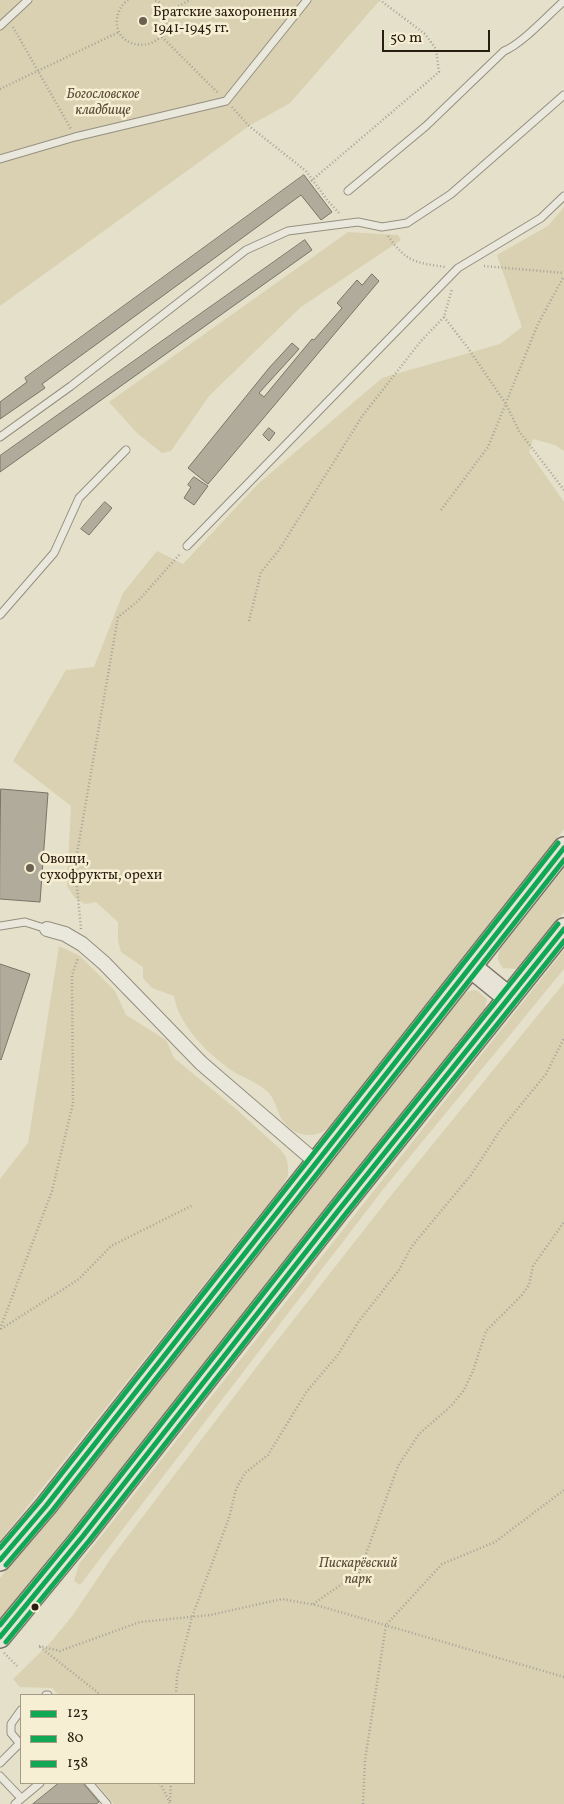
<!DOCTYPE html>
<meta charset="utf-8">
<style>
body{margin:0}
#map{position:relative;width:564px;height:1804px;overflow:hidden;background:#e5e0c9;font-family:Vollkorn,serif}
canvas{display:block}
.legend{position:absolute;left:20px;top:1694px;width:175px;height:90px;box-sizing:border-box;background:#f7efd3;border:1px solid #a59b85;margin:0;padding:6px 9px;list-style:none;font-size:15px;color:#291c10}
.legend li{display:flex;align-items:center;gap:10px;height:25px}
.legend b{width:25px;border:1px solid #a59b85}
.scale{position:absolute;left:382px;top:30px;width:108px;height:22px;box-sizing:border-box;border:2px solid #291c10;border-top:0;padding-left:6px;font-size:15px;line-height:18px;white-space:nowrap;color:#291c10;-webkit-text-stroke:4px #f7efd3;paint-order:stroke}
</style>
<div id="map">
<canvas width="564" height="1804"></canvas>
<ul class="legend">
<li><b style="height:6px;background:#10a855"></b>123</li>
<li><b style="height:6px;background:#10a855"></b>80</li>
<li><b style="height:6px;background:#10a855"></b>138</li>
</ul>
<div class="scale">50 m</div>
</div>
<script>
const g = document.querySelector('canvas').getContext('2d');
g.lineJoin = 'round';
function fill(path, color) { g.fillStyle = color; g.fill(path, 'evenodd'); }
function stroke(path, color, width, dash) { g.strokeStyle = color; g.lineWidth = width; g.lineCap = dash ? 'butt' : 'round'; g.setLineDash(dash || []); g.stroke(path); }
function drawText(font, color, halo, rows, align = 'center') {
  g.font = font + ' Vollkorn,serif'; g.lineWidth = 5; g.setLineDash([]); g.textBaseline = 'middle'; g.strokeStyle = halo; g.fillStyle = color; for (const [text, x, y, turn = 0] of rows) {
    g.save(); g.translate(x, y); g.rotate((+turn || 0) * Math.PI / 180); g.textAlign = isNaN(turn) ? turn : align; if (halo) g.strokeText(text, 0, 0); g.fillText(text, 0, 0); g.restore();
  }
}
fill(new Path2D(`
 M 0,0 L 380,0 L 290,103 L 249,126 L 0,306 Z
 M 564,207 L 564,451 L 555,445 L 533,439 L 529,452 L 564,502 L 564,829 L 329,1127 C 314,1141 292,1136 281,1118 C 277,1110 274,1097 267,1091 C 258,1083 245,1078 234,1072 C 209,1055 179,1026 174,996 L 152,988 L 143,978 L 143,967 L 121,952 L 118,941 L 118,922 L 96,902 L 85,904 L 75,898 L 67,886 L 71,806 L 13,761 L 66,670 L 94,667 L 123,593 L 157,551 L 183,564 L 258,484 L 382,378 L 500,344 L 522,327 L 497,255 L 548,226 Z
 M 348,232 L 398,235 L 401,240 L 301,307 L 209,396 L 171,451 L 162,453 L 137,433 L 109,402 Z
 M 564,868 L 564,912 L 522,965 L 516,969 L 503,968 C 497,961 497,957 500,949 Z
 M 59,946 L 80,956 L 115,991 L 126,1015 L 166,1040 L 174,1058 L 236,1109 L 280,1149 L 286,1157 L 288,1166 L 288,1176 L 283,1185 L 0,1541 L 0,1179 L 28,1143 Z
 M 564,950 L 564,969 L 381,1192 L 80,1585 L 74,1581 L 79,1564 Z
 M 564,983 L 564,1804 L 114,1804 L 96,1783 L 194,1783 L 194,1695 L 59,1695 L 52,1688 L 20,1687 L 13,1679 L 50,1643 L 73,1615 L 112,1557 L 262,1360 L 389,1198 Z
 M 476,990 L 487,999 L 484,1013 L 76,1530 L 0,1622 L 0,1578 L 55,1513 L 463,995 L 469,991 Z`), '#d9d1b2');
const building = new Path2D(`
 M 304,175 L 332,212 L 321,220 L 301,195 L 42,384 L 45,388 L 0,419 L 0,402 L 27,382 L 25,378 Z
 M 305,240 L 312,250 L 0,472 L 0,456 Z
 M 372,274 L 379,281 L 208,484 L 188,468 L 269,368 L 292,343 L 299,349 L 259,393 L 264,397 L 312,339 L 314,340 L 342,308 L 337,303 L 357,280 L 362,285 Z
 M 269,428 L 275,433 L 269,441 L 263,435 Z
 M 194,477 L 208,486 L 194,505 L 184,498 L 191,487 L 188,485 Z
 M 105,502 L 112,508 L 89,535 L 81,529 Z
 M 1,789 L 48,793 L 40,902 L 0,899 Z
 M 0,964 L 30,974 L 1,1060 L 0,1059 Z
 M 59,1783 L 83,1783 L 99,1802 L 96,1804 L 33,1804 Z`);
fill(building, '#b0ab9b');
stroke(building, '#797468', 1);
const service = new Path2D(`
 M 0,26 L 28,0
 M 0,159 L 75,137 L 226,101 L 307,0
 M 348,191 L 426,126 L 504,51 C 522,44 548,15 564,1
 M 0,437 L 71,386 L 246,250 L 288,231 L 358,222 L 382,227 L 407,223 L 451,194 L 564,95
 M 187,546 L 458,268 L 541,218 L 564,196
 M 0,615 L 54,553 L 79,498 L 126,450
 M 0,926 L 25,922 L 47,929
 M 46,1695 L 48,1695
 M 21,1710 L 11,1724 L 11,1733 L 21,1745
 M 0,1763 L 19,1744
 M 0,1776 L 21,1798
 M 89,1783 L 107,1804
 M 15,1804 L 40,1783`);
const minor = new Path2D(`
 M 47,929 L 65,934 L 82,944 L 104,963 L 201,1063 L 316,1162`);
const primary = new Path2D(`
 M 471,967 L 509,998
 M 0,1560 L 46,1506 L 564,848
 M 0,1637 L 83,1536 L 338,1211 L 564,929`);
stroke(service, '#948f80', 9);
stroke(minor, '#948f80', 16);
stroke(primary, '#797468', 24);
stroke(new Path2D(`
 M 128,0 C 121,5 116,14 117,24 C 117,31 122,39 129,42 C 161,56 182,14 155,0
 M 166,13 L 190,0
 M 13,27 L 71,129
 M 162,37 L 218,93
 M 0,89 L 119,32
 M 232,107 L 249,126 L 306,171 L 328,201 L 339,213
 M 311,181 L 439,72 L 436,49 L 425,34 L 380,0
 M 388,236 C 406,262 416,263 446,267
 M 484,266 L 564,273
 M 444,317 L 468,348 L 506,404 L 519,431 L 564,490
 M 441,510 L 488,447 L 538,324 L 564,276
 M 249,621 L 261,572 L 279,550 L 363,415 L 421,341 L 444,317 L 452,289
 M 81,929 L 75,865 L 118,617 L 138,601 L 180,554
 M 0,1329 L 52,1191 L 73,1103 L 72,975 L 78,958
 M 1,1329 L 79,1279 L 111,1246 L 193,1205
 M 313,1604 L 342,1584 L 355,1579 L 359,1573 L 398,1466 L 419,1434 L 451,1406 L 464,1390 L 473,1371 L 486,1331 L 521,1296 L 529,1285 L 533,1266 L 564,1222
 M 39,1646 L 60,1651 L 140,1622 L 210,1615 L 282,1599 L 316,1605 L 564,1677
 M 40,1647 L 101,1695
 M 4,1653 L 17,1666
 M 176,1695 L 177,1676 L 192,1617 L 229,1518 L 236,1489 L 245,1473 L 268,1455 L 307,1391 L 337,1356 L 359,1321 L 399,1270 L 412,1246 L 471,1175 L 501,1129 L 546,1074 L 564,1038
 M 160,1783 L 170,1803
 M 170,1801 L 171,1783
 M 363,1804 L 365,1760 L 386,1625 L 442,1564 L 495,1542 L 564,1490`), '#a6a298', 2.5, [1, 2.5]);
stroke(service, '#eae7dc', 7);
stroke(minor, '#eae7dc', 14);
stroke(primary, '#e7e3d6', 21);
stroke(new Path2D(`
 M 0,1560 L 46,1506 L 564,848
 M 0,1637 L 83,1536 L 338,1211 L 564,929`), '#10a855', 5);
stroke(new Path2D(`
 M 6,1565 L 52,1511 L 564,860
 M 6,1642 L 89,1541 L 344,1216 L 564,941`), '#10a855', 5);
stroke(new Path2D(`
 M 0,1548 L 40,1501 L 558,843
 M 0,1625 L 77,1531 L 332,1206 L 558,924`), '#10a855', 5);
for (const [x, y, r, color] of [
 [143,21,5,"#6b6151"],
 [30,868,5,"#6b6151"],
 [35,1607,4.5,"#291c10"]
]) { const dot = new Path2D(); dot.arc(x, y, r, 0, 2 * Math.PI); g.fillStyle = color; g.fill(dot); stroke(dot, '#f7efd3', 2); }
drawText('14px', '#291c10', '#f7efd3', [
 ["Братские захоронения",153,13],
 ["1941-1945 гг.",153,29],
 ["Овощи,",40,860],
 ["сухофрукты, орехи",40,876]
], 'left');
drawText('italic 14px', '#5b4e3b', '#f7efd3', [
 ["Богословское",103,95],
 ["кладбище",103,111],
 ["Пискарёвский",358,1564],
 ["парк",358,1580]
]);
</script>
